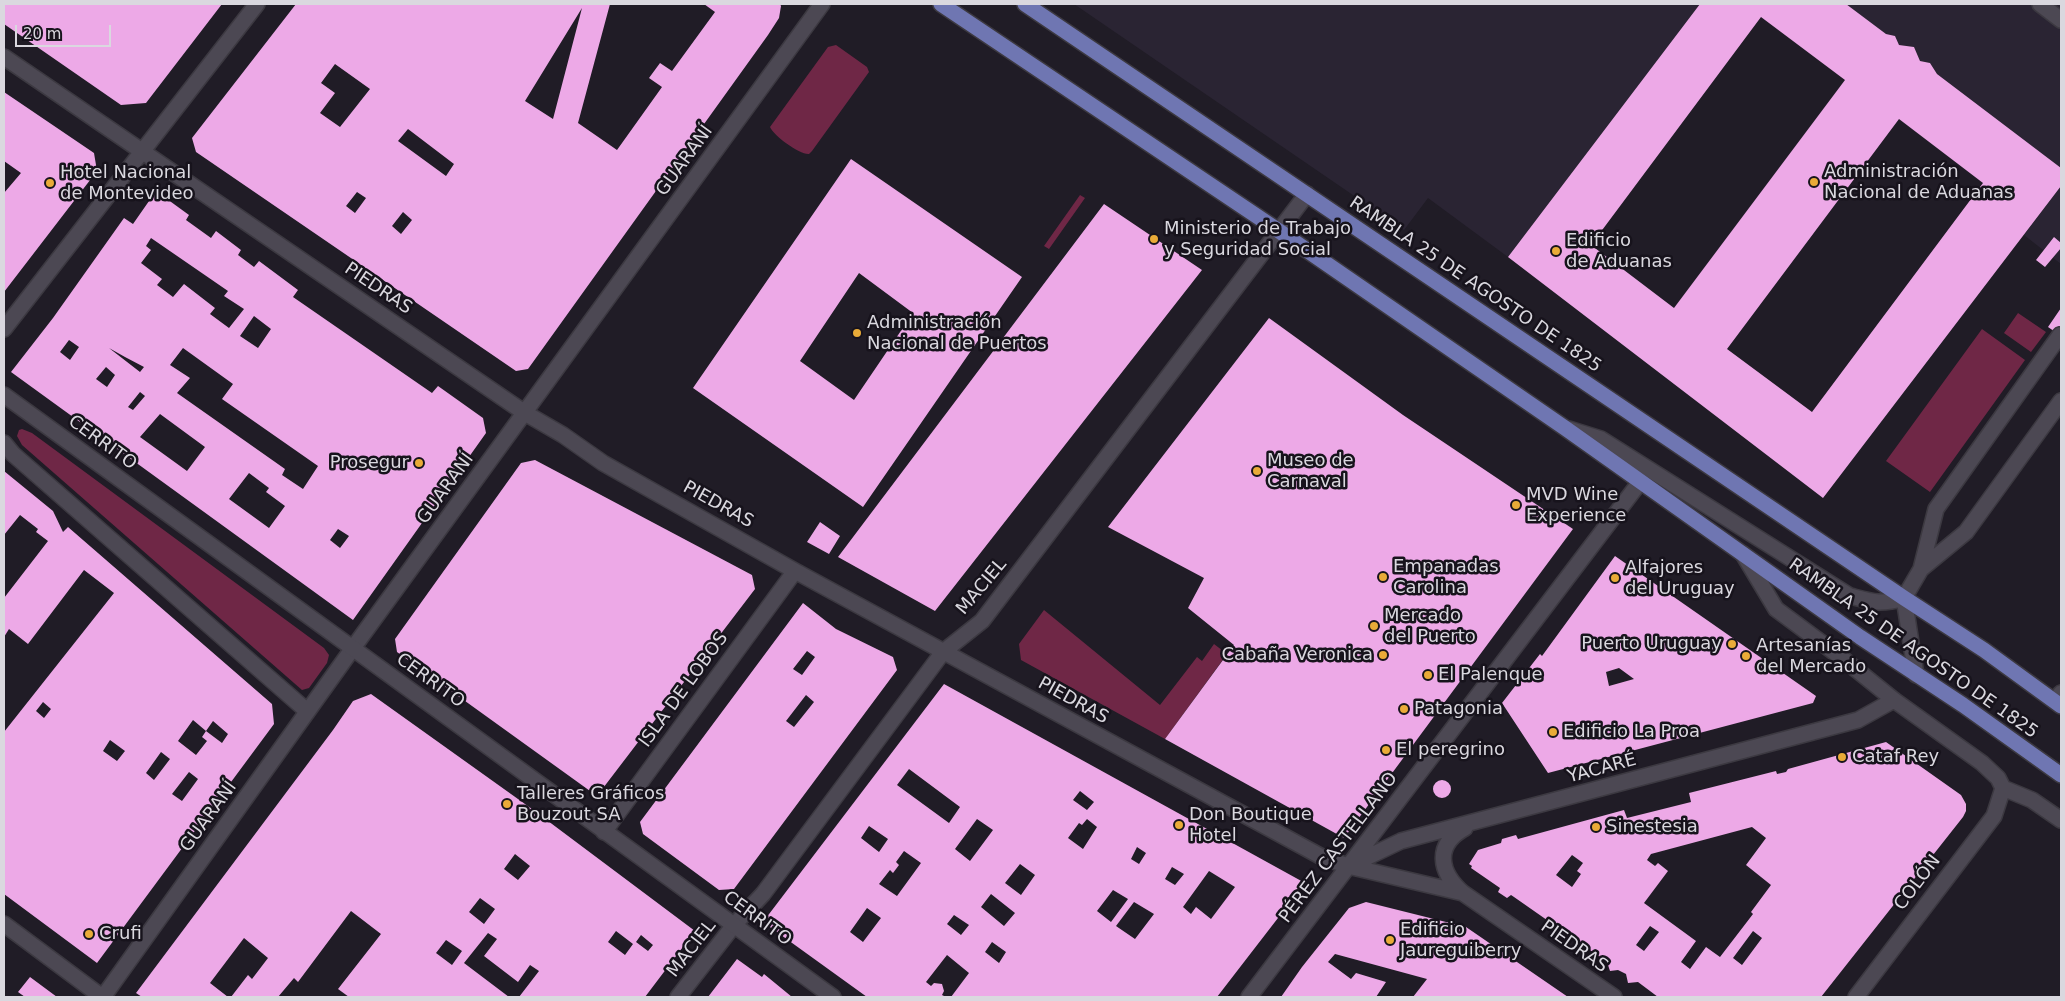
<!DOCTYPE html>
<meta charset="utf-8">
<style>
body{margin:0}
#map{position:relative;width:2065px;height:1001px;overflow:hidden;background:#201c26;font-family:"DejaVu Sans",sans-serif}
canvas{display:block}
.frame{position:absolute;inset:0;border:5px solid #dad8df;pointer-events:none}
.scale{position:absolute;left:15px;top:25px;width:96px;height:22px;box-sizing:border-box;border:2px solid #dad8df;border-top:0;padding-left:6px;font-size:15px;line-height:18px;white-space:nowrap;color:#dad8df;-webkit-text-stroke:4px #17131c;paint-order:stroke}
</style>
<div id="map">
<canvas width="2065" height="1001"></canvas>
<div class="frame"></div>
<div class="scale">20 m</div>
</div>
<script>
const g = document.querySelector('canvas').getContext('2d');
g.lineJoin = 'round';
function fill(path, color) { g.fillStyle = color; g.fill(path, 'evenodd'); }
function stroke(path, color, width, dash) { g.strokeStyle = color; g.lineWidth = width; g.lineCap = dash ? 'butt' : 'round'; g.setLineDash(dash || []); g.stroke(path); }
function drawText(font, color, halo, rows, align = 'center') {
  g.font = font + ' "DejaVu Sans",sans-serif'; g.lineWidth = 5; g.setLineDash([]); g.textBaseline = 'middle'; g.strokeStyle = halo; g.fillStyle = color; for (const [text, x, y, turn = 0] of rows) {
    g.save(); g.translate(x, y); g.rotate((+turn || 0) * Math.PI / 180); g.textAlign = isNaN(turn) ? turn : align; if (halo) g.strokeText(text, 0, 0); g.fillText(text, 0, 0); g.restore();
  }
}
fill(new Path2D(`
 M 1074,4 L 1700,4 L 1508,257 L 1428,198 L 1404,230 Z
 M 1846,4 L 2061,4 L 2061,168 L 1937,74 L 1930,63 L 1920,61 L 1914,47 L 1899,45 L 1895,36 L 1886,34 Z
 M 2061,186 L 2061,264 L 2024,235 Z`), '#2a2433');
fill(new Path2D(`
 M 836,45 L 867,67 L 869,72 L 812,151 L 809,154 C 800,155 774,136 770,127 L 828,47 Z
 M 1080,195 L 1085,198 L 1049,249 L 1044,246 Z
 M 2018,313 L 2046,332 L 2031,352 L 2004,333 Z
 M 1982,329 L 2025,360 L 1930,492 L 1886,461 Z
 M 22,429 L 32,433 L 324,648 L 329,655 L 327,663 L 309,688 L 302,690 L 22,445 L 17,436 L 19,430 Z
 M 1044,610 L 1160,705 L 1197,657 L 1202,661 L 1214,644 L 1227,654 L 1165,739 L 1021,660 L 1019,644 Z`), '#6f2746');
fill(new Path2D(`
 M 4,4 L 222,4 L 146,103 L 121,105 L 4,24 Z
 M 296,4 L 610,4 L 578,123 L 617,150 L 662,87 L 649,78 L 660,63 L 672,71 L 715,12 L 704,4 L 780,4 L 781,6 L 779,18 L 768,35 L 528,369 L 516,371 L 196,152 L 192,138 ZM 582,8 L 553,119 L 525,101 ZM 335,64 L 370,89 L 340,127 L 320,113 L 335,93 L 321,83 ZM 408,129 L 454,164 L 446,176 L 398,141 ZM 357,192 L 366,198 L 355,213 L 346,206 ZM 403,212 L 412,220 L 401,234 L 392,226 Z
 M 1700,4 L 1846,4 L 1886,34 L 1895,36 L 1899,45 L 1914,47 L 1920,61 L 1930,63 L 1937,74 L 2061,168 L 2061,186 L 1823,498 L 1508,257 ZM 1761,17 L 1845,80 L 1674,308 L 1591,245 ZM 1899,119 L 1983,183 L 1812,412 L 1727,349 Z
 M 4,92 L 94,153 L 97,171 L 4,292 L 4,193 L 21,173 L 4,161 Z
 M 851,159 L 1022,277 L 863,507 L 693,388 ZM 859,273 L 913,313 L 854,400 L 800,361 Z
 M 156,191 L 189,215 L 186,220 L 211,238 L 216,231 L 241,250 L 238,255 L 254,267 L 259,261 L 298,290 L 293,297 L 432,393 L 438,386 L 483,418 L 486,433 L 353,620 L 11,372 L 53,318 L 124,218 L 133,224 ZM 151,238 L 228,291 L 224,296 L 244,309 L 229,328 L 210,314 L 215,308 L 184,284 L 173,297 L 157,285 L 162,279 L 141,263 L 151,250 L 146,246 ZM 254,316 L 271,329 L 258,348 L 240,336 ZM 69,340 L 79,347 L 70,360 L 60,352 ZM 109,348 L 125,357 L 144,367 L 140,372 ZM 183,348 L 233,384 L 222,399 L 318,466 L 303,489 L 282,475 L 285,469 L 177,393 L 190,378 L 170,365 ZM 106,367 L 115,375 L 107,387 L 96,379 ZM 140,392 L 145,396 L 133,410 L 128,407 ZM 160,414 L 205,447 L 187,471 L 140,437 ZM 249,473 L 269,488 L 266,492 L 285,506 L 269,528 L 229,499 ZM 338,529 L 349,536 L 340,548 L 330,540 Z
 M 1104,204 L 1202,270 L 935,611 L 838,557 Z
 M 2054,237 L 2061,243 L 2061,248 L 2045,267 L 2036,260 Z
 M 2061,308 L 2061,336 L 2048,327 Z
 M 1269,318 L 1403,415 L 1573,529 L 1344,838 L 1165,739 L 1234,645 L 1188,608 L 1204,578 L 1108,527 Z
 M 535,460 L 752,575 L 755,589 L 597,796 L 397,652 L 395,639 L 521,463 Z
 M 4,471 L 53,511 L 63,532 L 68,527 L 272,704 L 274,724 L 97,963 L 4,894 L 4,732 L 114,593 L 84,570 L 28,644 L 9,629 L 4,637 L 4,598 L 48,541 L 36,532 L 38,529 L 20,515 L 4,535 ZM 43,702 L 51,709 L 44,718 L 36,711 ZM 193,720 L 206,731 L 213,721 L 228,734 L 222,743 L 206,731 L 202,737 L 207,741 L 196,755 L 178,741 ZM 110,740 L 125,751 L 117,761 L 103,751 ZM 161,752 L 170,759 L 154,780 L 146,773 ZM 189,772 L 198,779 L 182,801 L 172,794 Z
 M 820,522 L 840,536 L 829,554 L 807,542 Z
 M 1615,556 L 1816,696 L 1813,703 L 1548,773 L 1502,703 L 1540,654 L 1542,656 ZM 1619,668 L 1634,679 L 1609,686 L 1606,672 Z
 M 803,603 L 836,629 L 893,657 L 897,670 L 734,889 L 719,890 L 643,834 L 640,822 ZM 807,651 L 815,657 L 802,675 L 793,669 ZM 806,695 L 814,702 L 794,727 L 786,721 Z
 M 944,684 L 1305,883 L 1217,997 L 951,997 L 969,973 L 947,955 L 926,982 L 931,986 L 934,983 L 942,984 L 944,991 L 942,995 L 946,997 L 867,997 L 763,922 ZM 909,769 L 960,807 L 949,823 L 897,785 ZM 1080,791 L 1094,802 L 1087,810 L 1073,800 ZM 977,819 L 993,830 L 970,861 L 955,849 ZM 1087,819 L 1097,827 L 1083,849 L 1068,838 L 1079,823 L 1082,825 ZM 869,826 L 888,839 L 879,852 L 861,838 ZM 1137,847 L 1146,853 L 1139,864 L 1131,859 ZM 904,851 L 921,863 L 897,896 L 879,884 L 890,870 L 893,873 L 899,865 L 896,862 ZM 1020,864 L 1035,875 L 1021,895 L 1005,883 ZM 1172,867 L 1184,874 L 1175,885 L 1165,879 ZM 1209,871 L 1235,887 L 1211,919 L 1196,907 L 1191,914 L 1183,907 ZM 1113,890 L 1128,899 L 1111,922 L 1097,911 ZM 991,894 L 1015,913 L 1004,926 L 981,907 ZM 1134,902 L 1154,914 L 1135,939 L 1116,926 ZM 867,908 L 881,918 L 863,942 L 850,932 ZM 954,915 L 969,925 L 961,935 L 947,924 ZM 992,942 L 1006,952 L 999,963 L 985,952 Z
 M 371,694 L 532,809 L 695,931 L 645,997 L 519,997 L 539,971 L 530,965 L 518,982 L 484,956 L 497,939 L 488,933 L 464,963 L 509,997 L 349,997 L 338,989 L 381,934 L 351,911 L 298,982 L 294,978 L 278,997 L 231,997 L 248,975 L 252,979 L 268,958 L 244,938 L 210,983 L 228,997 L 142,997 L 136,993 L 333,730 L 353,701 ZM 515,854 L 530,866 L 518,880 L 504,869 ZM 480,898 L 495,909 L 484,924 L 469,912 ZM 616,931 L 633,944 L 625,955 L 608,942 ZM 641,935 L 653,945 L 648,951 L 636,942 ZM 446,940 L 462,951 L 452,965 L 436,953 Z
 M 1886,742 L 1961,795 L 1966,804 L 1966,811 L 1963,817 L 1821,997 L 1658,997 L 1638,982 L 1628,983 L 1626,974 L 1618,970 L 1610,971 L 1607,962 L 1514,897 L 1511,895 L 1507,898 L 1498,892 L 1500,888 L 1471,868 L 1472,866 L 1469,864 L 1478,850 L 1501,843 L 1502,839 L 1516,835 L 1518,839 L 1624,810 L 1627,818 L 1691,802 L 1689,793 L 1776,771 L 1777,774 L 1786,772 L 1788,769 ZM 1752,827 L 1766,838 L 1746,865 L 1771,885 L 1751,912 L 1753,914 L 1720,957 L 1706,947 L 1690,969 L 1681,962 L 1696,941 L 1644,903 L 1668,871 L 1658,863 L 1655,866 L 1647,860 L 1651,854 ZM 1572,855 L 1583,863 L 1577,871 L 1581,874 L 1572,887 L 1556,875 ZM 1650,926 L 1659,932 L 1644,951 L 1636,945 ZM 1753,931 L 1762,938 L 1742,965 L 1733,958 Z
 M1433 789a9 9 0 1 1 18 0a9 9 0 1 1-18 0Z
 M 1366,902 L 1466,927 L 1568,997 L 1413,997 L 1427,979 L 1335,954 L 1328,962 L 1351,979 L 1356,973 L 1386,982 L 1376,997 L 1281,997 L 1302,967 L 1349,908 Z
 M 737,959 L 762,977 L 764,974 L 792,997 L 708,997 Z
 M 30,977 L 57,997 L 25,997 L 18,992 Z`), '#eda9e7');
const lane = new Path2D(`
 M 2040,4 L 2061,20
 M 1921,569 L 1966,532 L 2061,401
 M 1904,598 L 1921,569 L 1936,509 L 2060,335
 M 2055,701 L 2061,693`);
const street = new Path2D(`
 M 4,57 L 525,413 L 563,435 L 603,463 L 795,571 L 1322,857 L 1348,866 L 1463,893 L 1614,997
 M 4,329 L 257,4
 M 1569,429 L 1601,439 L 1850,596 C 1873,602 1880,605 1904,598 L 1916,675
 M 4,443 L 13,454 L 307,711
 M 1743,554 L 1776,609 L 1842,658 L 1894,700 L 1982,763 L 1998,778 L 2003,788 L 2032,800 L 2061,820
 M 604,832 L 795,571
 M 1351,865 L 1401,841 L 1858,720 L 1894,700
 M 1463,893 C 1439,872 1434,845 1465,828
 M 4,924 L 102,997
 M 103,997 L 353,648 L 822,4
 M 678,997 L 734,925 L 763,894 L 943,652 L 982,621 L 1307,194
 M 1249,997 L 1640,482
 M 1856,997 L 1994,816 L 2003,788`);
const secondary = new Path2D(`
 M 4,395 L 833,997`);
const primary = new Path2D(`
 M 941,4 L 1279,231 L 1565,428 L 1860,637 L 1963,705 L 2061,775
 M 1025,4 L 1904,598 L 1984,650 L 2061,706`);
stroke(lane, '#3c3941', 18);
stroke(street, '#3c3941', 18);
stroke(secondary, '#3c3941', 18);
stroke(primary, '#3c3941', 18);
stroke(lane, '#4c4853', 15);
stroke(street, '#4c4853', 15);
stroke(secondary, '#4c4853', 15);
stroke(primary, '#6f76b2', 15);
for (const [x, y, r, color] of [
 [1814,182,5,"#e9ab38"],
 [50,183,5,"#e9ab38"],
 [1154,239,5,"#e9ab38"],
 [1556,251,5,"#e9ab38"],
 [857,333,5,"#e9ab38"],
 [419,463,5,"#e9ab38"],
 [1257,471,5,"#e9ab38"],
 [1516,505,5,"#e9ab38"],
 [1383,577,5,"#e9ab38"],
 [1615,578,5,"#e9ab38"],
 [1374,626,5,"#e9ab38"],
 [1732,644,5,"#e9ab38"],
 [1383,655,5,"#e9ab38"],
 [1746,656,5,"#e9ab38"],
 [1428,675,5,"#e9ab38"],
 [1404,709,5,"#e9ab38"],
 [1553,732,5,"#e9ab38"],
 [1386,750,5,"#e9ab38"],
 [1842,757,5,"#e9ab38"],
 [507,804,5,"#e9ab38"],
 [1179,825,5,"#e9ab38"],
 [1596,827,5,"#e9ab38"],
 [89,934,5,"#e9ab38"],
 [1390,940,5,"#e9ab38"]
]) { const dot = new Path2D(); dot.arc(x, y, r, 0, 2 * Math.PI); g.fillStyle = color; g.fill(dot); stroke(dot, '#17131c', 2); }
drawText('18px', '#dad8df', '#17131c', [
 ["GUARANÍ",685,161,-54],
 ["RAMBLA 25 DE AGOSTO DE 1825",1475,285,34],
 ["PIEDRAS",378,289,34],
 ["CERRITO",102,443,36],
 ["GUARANÍ",446,489,-54],
 ["PIEDRAS",718,505,29],
 ["MACIEL",982,587,-50],
 ["RAMBLA 25 DE AGOSTO DE 1825",1913,649,35],
 ["CERRITO",430,681,36],
 ["ISLA DE LOBOS",684,690,-54],
 ["PIEDRAS",1073,701,29],
 ["YACARÉ",1602,769,-15],
 ["GUARANÍ",209,817,-54],
 ["PÉREZ CASTELLANO",1339,848,-53],
 ["COLÓN",1918,883,-53],
 ["CERRITO",757,919,36],
 ["PIEDRAS",1574,947,35],
 ["MACIEL",692,949,-52]
]);
drawText('18px', '#dad8df', '#17131c', [
 ["Administración",1824,172],
 ["Nacional de Aduanas",1824,193],
 ["Hotel Nacional",60,173],
 ["de Montevideo",60,194],
 ["Ministerio de Trabajo",1164,229],
 ["y Seguridad Social",1164,250],
 ["Edificio",1566,241],
 ["de Aduanas",1566,262],
 ["Administración",867,323],
 ["Nacional de Puertos",867,344],
 ["Museo de",1267,461],
 ["Carnaval",1267,482],
 ["Prosegur",409,463,"right"],
 ["MVD Wine",1526,495],
 ["Experience",1526,516],
 ["Empanadas",1393,567],
 ["Carolina",1393,588],
 ["Alfajores",1625,568],
 ["del Uruguay",1625,589],
 ["Mercado",1384,616],
 ["del Puerto",1384,637],
 ["Puerto Uruguay",1722,644,"right"],
 ["Artesanías",1756,646],
 ["del Mercado",1756,667],
 ["Cabaña Veronica",1373,655,"right"],
 ["El Palenque",1438,675],
 ["Patagonia",1414,709],
 ["Edificio La Proa",1563,732],
 ["El peregrino",1396,750],
 ["Cataf Rey",1852,757],
 ["Talleres Gráficos",517,794],
 ["Bouzout SA",517,815],
 ["Don Boutique",1189,815],
 ["Hotel",1189,836],
 ["Sinestesia",1606,827],
 ["Edificio",1400,930],
 ["Jaureguiberry",1400,951],
 ["Crufi",99,934]
], 'left');
</script>
